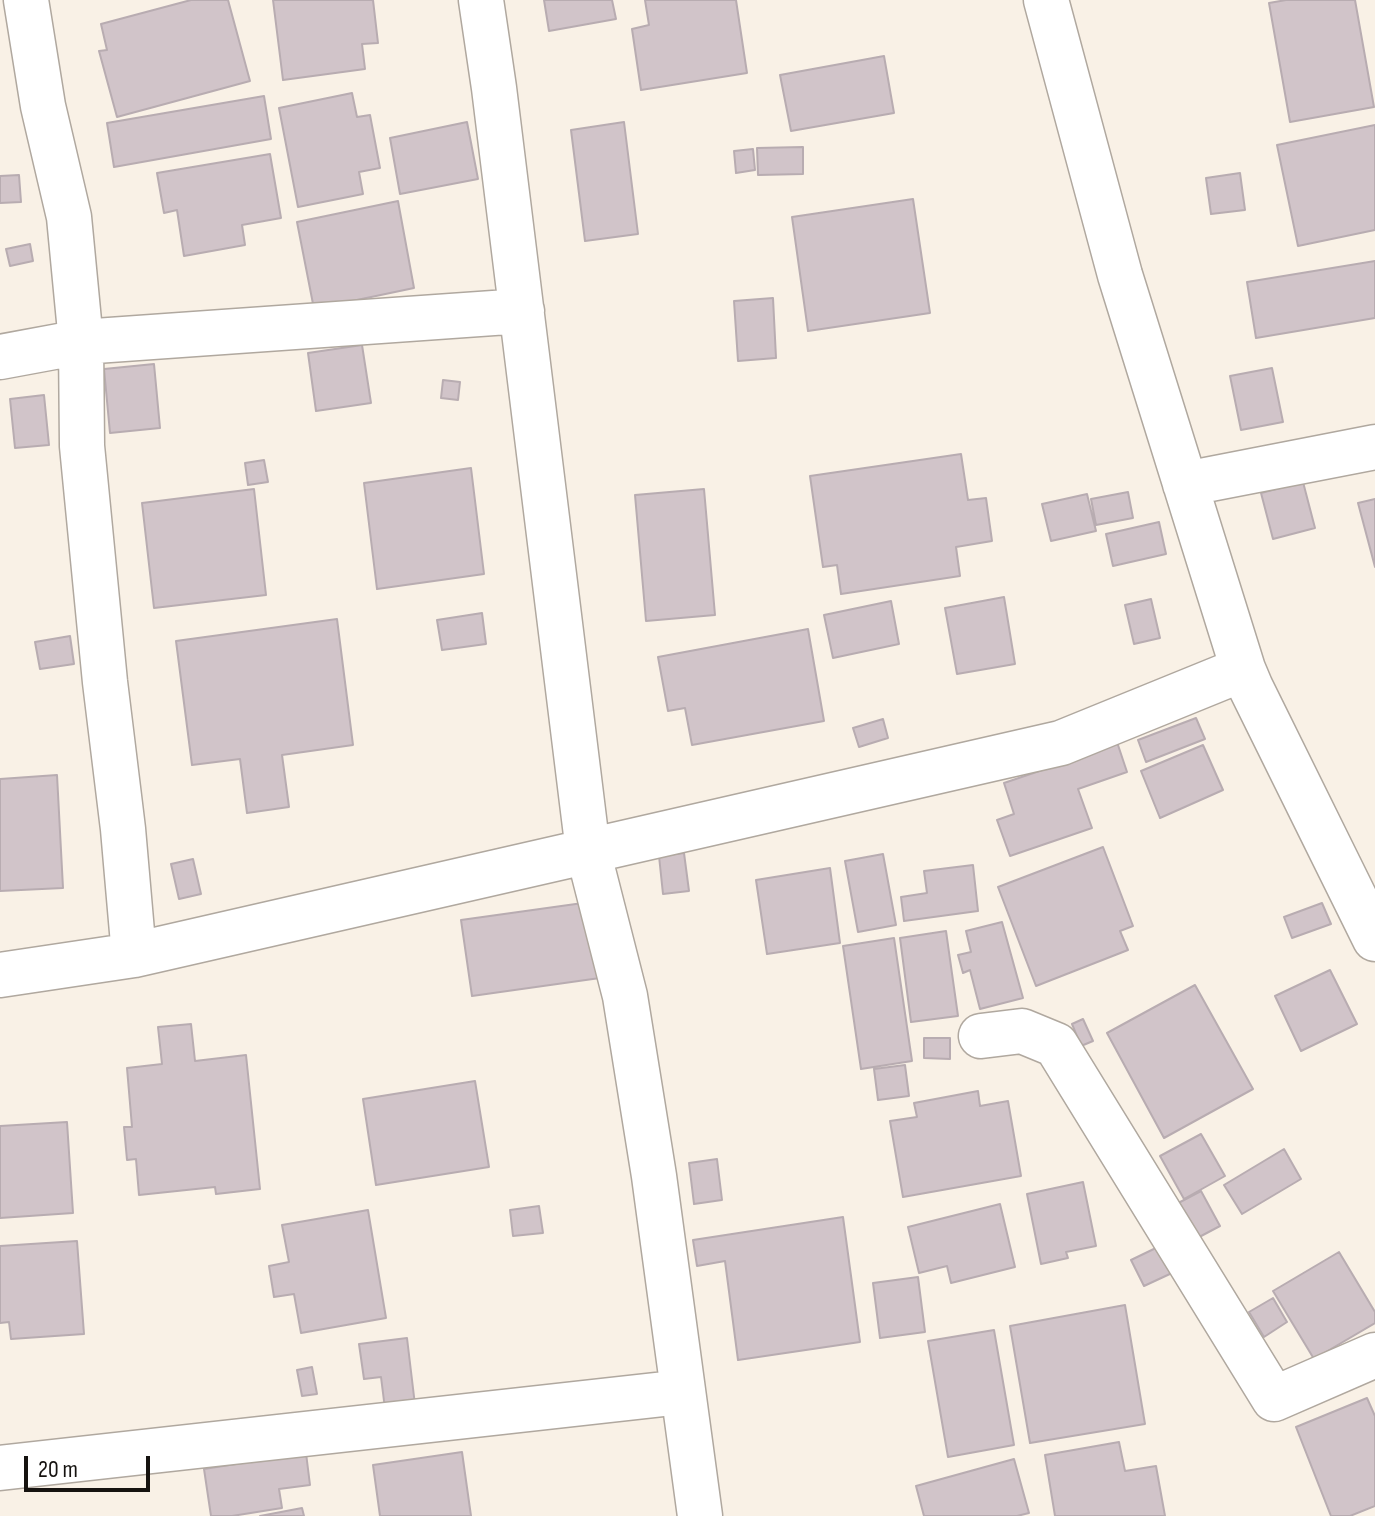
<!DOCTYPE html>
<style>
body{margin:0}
#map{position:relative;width:1375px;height:1516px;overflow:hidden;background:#f9f1e6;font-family:"Sofia Sans Condensed",sans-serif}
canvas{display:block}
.scale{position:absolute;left:24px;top:1456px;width:126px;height:36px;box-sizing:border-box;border:4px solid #161310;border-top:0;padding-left:10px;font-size:24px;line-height:28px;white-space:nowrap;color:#161310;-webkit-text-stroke:6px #fff;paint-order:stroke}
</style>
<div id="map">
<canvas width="1375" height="1516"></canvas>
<div class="scale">20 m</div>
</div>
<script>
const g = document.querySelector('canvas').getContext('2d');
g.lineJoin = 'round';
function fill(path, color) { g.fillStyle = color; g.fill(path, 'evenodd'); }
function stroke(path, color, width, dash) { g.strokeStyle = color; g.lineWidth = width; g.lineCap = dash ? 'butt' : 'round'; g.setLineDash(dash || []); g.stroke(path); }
const building = new Path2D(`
 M 191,0 L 228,0 L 250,81 L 117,117 L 99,51 L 107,50 L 101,24 Z
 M 273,0 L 373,0 L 378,43 L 362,44 L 365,69 L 283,80 Z
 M 544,0 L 612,0 L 616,19 L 549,31 Z
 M 645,0 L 736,0 L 747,73 L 641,90 L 632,29 L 649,25 Z
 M 1286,0 L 1355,0 L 1374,107 L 1290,122 L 1269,3 Z
 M 884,56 L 894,113 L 791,131 L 780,75 Z
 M 352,93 L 357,117 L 370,115 L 380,168 L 359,172 L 363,194 L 298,207 L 279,108 Z
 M 264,96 L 271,139 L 114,167 L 107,123 Z
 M 467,122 L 478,179 L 400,194 L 390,138 Z
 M 624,122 L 638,234 L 585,241 L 571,130 Z
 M 1375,125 L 1375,230 L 1298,246 L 1277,145 Z
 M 803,147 L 803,174 L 758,175 L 757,148 Z
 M 753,149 L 755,170 L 736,173 L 734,151 Z
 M 270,154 L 281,218 L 242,225 L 245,245 L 184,256 L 177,210 L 164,213 L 157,173 Z
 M 1240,173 L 1245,210 L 1211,214 L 1206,178 Z
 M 19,175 L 21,202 L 0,203 L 0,176 Z
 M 913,199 L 930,313 L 808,331 L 792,217 Z
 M 398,201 L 414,288 L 314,309 L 297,222 Z
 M 30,244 L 33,261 L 10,266 L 6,249 Z
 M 1375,261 L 1375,318 L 1256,338 L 1247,282 Z
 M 773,298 L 776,358 L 738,361 L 734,301 Z
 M 362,345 L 371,403 L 316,411 L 308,353 Z
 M 154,364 L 160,428 L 110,433 L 104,369 Z
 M 1272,368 L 1283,422 L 1241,430 L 1230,376 Z
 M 443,380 L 460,382 L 458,400 L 441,398 Z
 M 44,395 L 49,445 L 15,448 L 10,399 Z
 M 961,454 L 968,500 L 986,498 L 992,541 L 956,547 L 960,576 L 841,594 L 837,565 L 823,567 L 810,476 Z
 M 264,460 L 268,482 L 248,485 L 245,463 Z
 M 471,468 L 484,574 L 377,589 L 364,483 Z
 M 1303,482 L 1315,528 L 1273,539 L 1261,493 Z
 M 254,489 L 266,595 L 154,608 L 142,503 Z
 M 704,489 L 715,615 L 646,621 L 635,495 Z
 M 1128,492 L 1133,518 L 1096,525 L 1091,499 Z
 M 1087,494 L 1096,531 L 1051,541 L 1042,504 Z
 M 1375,499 L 1375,567 L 1358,503 Z
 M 1159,522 L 1166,554 L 1113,566 L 1106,534 Z
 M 1004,597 L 1015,664 L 957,674 L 945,608 Z
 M 1151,599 L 1160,638 L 1134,644 L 1125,605 Z
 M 891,601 L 899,644 L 833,658 L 824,615 Z
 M 482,613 L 486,644 L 442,650 L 437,620 Z
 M 337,619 L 353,745 L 282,755 L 289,807 L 247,813 L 240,759 L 192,765 L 176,641 Z
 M 808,629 L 824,721 L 692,745 L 685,708 L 668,711 L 658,657 Z
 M 70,636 L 74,664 L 40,669 L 35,642 Z
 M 1196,718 L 1205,739 L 1146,762 L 1138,740 Z
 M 883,719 L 888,738 L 859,747 L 853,728 Z
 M 1115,736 L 1127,772 L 1078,789 L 1092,828 L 1010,856 L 997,820 L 1014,814 L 1004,783 L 1060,764 Z
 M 1203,745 L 1223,790 L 1160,818 L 1141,771 Z
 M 57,775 L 63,888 L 0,891 L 0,779 Z
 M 1103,847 L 1133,926 L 1120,931 L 1128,950 L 1036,986 L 998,887 Z
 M 684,853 L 689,891 L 663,894 L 659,856 Z
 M 883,854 L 896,925 L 858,932 L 845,861 Z
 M 193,859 L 201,894 L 179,899 L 171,864 Z
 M 973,865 L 978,911 L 904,921 L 901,897 L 927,893 L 924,871 Z
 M 830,868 L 840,943 L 767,954 L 756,880 Z
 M 590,902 L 600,978 L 472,996 L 461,920 Z
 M 1322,903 L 1331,924 L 1292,938 L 1284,917 Z
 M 1002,922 L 1023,998 L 980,1009 L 970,970 L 963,973 L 958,955 L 971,952 L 966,931 Z
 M 946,931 L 958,1016 L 911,1022 L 900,938 Z
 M 894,938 L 912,1061 L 861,1069 L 843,946 Z
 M 1330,970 L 1357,1024 L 1301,1051 L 1275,996 Z
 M 1195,985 L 1253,1089 L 1164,1138 L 1107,1033 Z
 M 1083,1019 L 1093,1041 L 1081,1046 L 1072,1024 Z
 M 191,1024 L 195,1061 L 246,1055 L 260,1189 L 216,1194 L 215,1187 L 139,1195 L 136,1159 L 127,1160 L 124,1127 L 132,1127 L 127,1068 L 162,1064 L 158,1027 Z
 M 924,1038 L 950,1038 L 950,1059 L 924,1058 Z
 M 905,1065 L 909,1096 L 878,1100 L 874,1069 Z
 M 475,1081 L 489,1167 L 376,1185 L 363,1099 Z
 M 978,1091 L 980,1106 L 1008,1101 L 1021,1176 L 903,1197 L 890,1121 L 917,1117 L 914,1103 Z
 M 67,1122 L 73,1213 L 0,1218 L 0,1126 Z
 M 1201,1134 L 1225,1176 L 1184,1199 L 1160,1156 Z
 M 1284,1149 L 1301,1179 L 1242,1214 L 1224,1185 Z
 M 717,1159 L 722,1200 L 694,1204 L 689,1163 Z
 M 1083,1182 L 1096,1246 L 1066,1252 L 1068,1258 L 1041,1264 L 1027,1194 Z
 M 1201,1191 L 1220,1226 L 1186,1244 L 1167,1209 Z
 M 1000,1204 L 1015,1267 L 951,1283 L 947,1266 L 919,1273 L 908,1227 Z
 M 539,1206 L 543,1233 L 513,1236 L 510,1210 Z
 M 368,1210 L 386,1318 L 301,1333 L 294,1294 L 274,1297 L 269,1266 L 289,1262 L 282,1225 Z
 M 843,1217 L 860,1342 L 738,1360 L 725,1261 L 697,1266 L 693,1240 Z
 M 77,1241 L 84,1334 L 11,1339 L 9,1322 L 0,1323 L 0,1246 Z
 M 1160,1246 L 1172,1273 L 1144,1286 L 1131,1260 Z
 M 1339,1252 L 1375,1312 L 1375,1323 L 1314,1359 L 1273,1291 Z
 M 918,1277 L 925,1332 L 880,1338 L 873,1283 Z
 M 1273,1298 L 1287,1322 L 1264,1337 L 1249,1312 Z
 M 1125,1305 L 1145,1424 L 1030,1443 L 1010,1326 Z
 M 994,1330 L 1014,1445 L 948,1457 L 928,1341 Z
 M 407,1338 L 415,1405 L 385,1409 L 381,1377 L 364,1379 L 359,1344 Z
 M 312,1367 L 317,1394 L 302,1396 L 297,1370 Z
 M 1367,1398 L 1375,1416 L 1375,1506 L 1350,1516 L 1331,1516 L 1296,1427 Z
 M 1119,1442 L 1125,1471 L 1156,1466 L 1165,1516 L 1055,1516 L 1045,1455 Z
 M 462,1452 L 471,1516 L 380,1516 L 373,1465 Z
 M 306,1453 L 310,1485 L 279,1489 L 282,1508 L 232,1516 L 211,1516 L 204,1469 Z
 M 1014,1459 L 1029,1513 L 1017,1516 L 924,1516 L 916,1486 Z
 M 302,1508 L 304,1516 L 260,1516 Z`);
fill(building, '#d1c4c9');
stroke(building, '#b8acb1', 2);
const minor = new Path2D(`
 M 26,0 L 43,106 L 69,217 L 81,342 L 82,446 L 105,682 L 123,829 L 134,955
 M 481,0 L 494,88 L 588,851 L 625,996 L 654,1176 L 700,1516
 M 1046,0 L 1120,275 L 1243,669 L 1251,688 L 1375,939
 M 0,357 L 81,342 L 522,311
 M 1185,484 L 1375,447
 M 0,975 L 134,955 L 1061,743 L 1243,669
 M 981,1036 L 1022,1031 L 1056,1045 L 1274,1399 L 1375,1355
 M 0,1468 L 682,1392`);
stroke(minor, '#b0a89f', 47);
stroke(minor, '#fff', 44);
</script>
